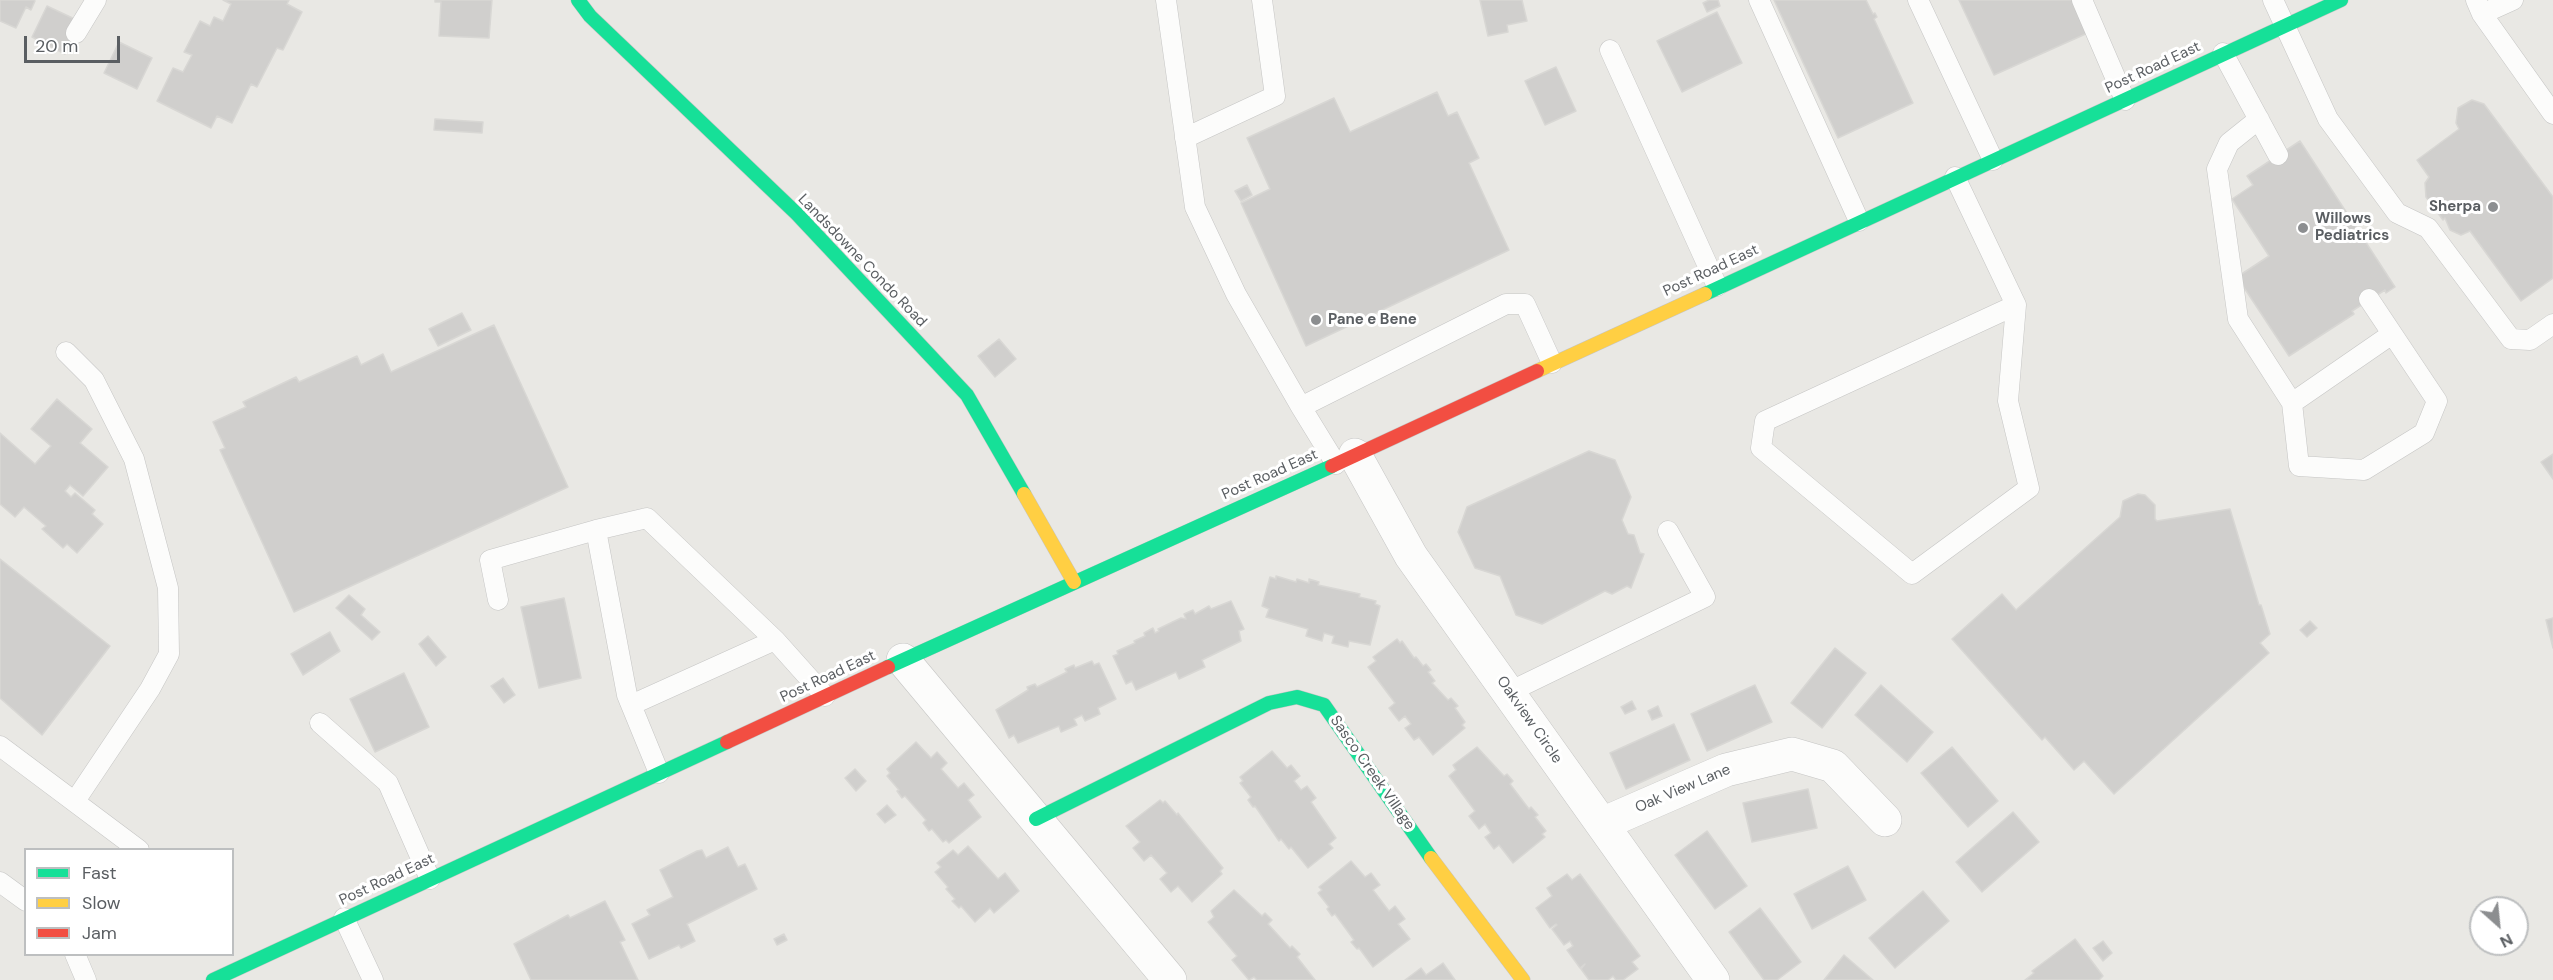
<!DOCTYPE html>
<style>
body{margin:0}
#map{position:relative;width:2553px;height:980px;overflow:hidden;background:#e9e8e4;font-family:"DM Sans",sans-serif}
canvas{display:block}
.legend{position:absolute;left:24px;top:848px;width:210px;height:108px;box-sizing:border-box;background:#fff;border:2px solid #bdbfc0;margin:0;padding:8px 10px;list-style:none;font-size:18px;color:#5a5e62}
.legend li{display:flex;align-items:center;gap:12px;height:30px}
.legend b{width:30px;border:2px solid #bdbfc0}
.north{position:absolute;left:2469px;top:896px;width:60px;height:60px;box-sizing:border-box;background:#fff;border:2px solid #bdbfc0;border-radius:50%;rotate:153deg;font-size:16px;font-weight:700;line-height:24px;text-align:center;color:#5a5e62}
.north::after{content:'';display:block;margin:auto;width:21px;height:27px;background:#8c8e90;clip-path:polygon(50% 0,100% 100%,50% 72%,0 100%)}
.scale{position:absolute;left:24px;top:36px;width:96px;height:27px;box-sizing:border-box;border:3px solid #5a5e62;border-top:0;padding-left:8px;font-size:18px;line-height:21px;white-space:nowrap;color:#5a5e62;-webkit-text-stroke:4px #fff;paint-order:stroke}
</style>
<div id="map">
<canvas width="2553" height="980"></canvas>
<ul class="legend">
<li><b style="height:8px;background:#16e098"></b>Fast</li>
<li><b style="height:8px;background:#ffcf43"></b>Slow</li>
<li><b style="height:8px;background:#f24e42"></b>Jam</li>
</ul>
<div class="north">N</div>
<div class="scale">20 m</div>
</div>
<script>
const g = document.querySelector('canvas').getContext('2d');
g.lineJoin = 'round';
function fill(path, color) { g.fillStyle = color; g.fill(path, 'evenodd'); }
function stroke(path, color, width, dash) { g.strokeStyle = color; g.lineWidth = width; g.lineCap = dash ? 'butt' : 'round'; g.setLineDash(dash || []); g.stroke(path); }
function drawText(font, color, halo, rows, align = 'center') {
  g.font = font + ' "DM Sans",sans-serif'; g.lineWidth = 6; g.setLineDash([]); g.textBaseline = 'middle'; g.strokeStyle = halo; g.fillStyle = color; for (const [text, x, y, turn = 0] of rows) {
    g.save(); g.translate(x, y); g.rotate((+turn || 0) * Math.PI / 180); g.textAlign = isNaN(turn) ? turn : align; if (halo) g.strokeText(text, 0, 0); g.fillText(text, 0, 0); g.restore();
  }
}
const building = new Path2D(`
 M 0,0 L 34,0 L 35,1 L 31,10 L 26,7 L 16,28 L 0,21 Z
 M 223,0 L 289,0 L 287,4 L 302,12 L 283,50 L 277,48 L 257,87 L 251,84 L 232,123 L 217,116 L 211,128 L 157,101 L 173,68 L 183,72 L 192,55 L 184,52 L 200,21 L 210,26 L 214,17 L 223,21 L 231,4 Z
 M 435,0 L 492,0 L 489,38 L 439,36 L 441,2 L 435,2 Z
 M 1480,0 L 1522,0 L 1527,21 L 1507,25 L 1508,32 L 1488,36 Z
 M 1709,0 L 1718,0 L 1720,6 L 1707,12 L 1703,3 Z
 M 1774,0 L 1866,0 L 1873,14 L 1875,13 L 1877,17 L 1874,19 L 1913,103 L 1838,138 Z
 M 1959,0 L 2075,0 L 2090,32 L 1994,75 Z
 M 47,6 L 81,22 L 65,54 L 32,37 Z
 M 1717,12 L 1742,63 L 1682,92 L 1657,41 Z
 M 119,42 L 152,58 L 137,89 L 104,73 Z
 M 1556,67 L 1576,111 L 1545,125 L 1525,81 Z
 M 1437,92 L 1448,116 L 1457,112 L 1479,158 L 1469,163 L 1509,250 L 1306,346 L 1241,203 L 1270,189 L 1247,138 L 1334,98 L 1350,132 Z
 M 2472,100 L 2484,104 L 2553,197 L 2553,278 L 2521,301 L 2470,231 L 2461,235 L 2450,230 L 2445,218 L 2443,220 L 2426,197 L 2425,183 L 2429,177 L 2417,160 L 2459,129 L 2456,123 L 2458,108 Z
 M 435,119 L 483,122 L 482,133 L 434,130 Z
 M 2300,141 L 2395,287 L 2386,293 L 2385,290 L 2352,311 L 2354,314 L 2289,356 L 2237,277 L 2269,256 L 2232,199 L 2253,185 L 2247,176 Z
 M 1247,185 L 1252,195 L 1241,201 L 1235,191 Z
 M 462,313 L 471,330 L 438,346 L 429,329 Z
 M 494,325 L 568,487 L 294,612 L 220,450 L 225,448 L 213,422 L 246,407 L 243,402 L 296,377 L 299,382 L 357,356 L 361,365 L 383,354 L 391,372 Z
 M 999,339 L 1016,359 L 995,377 L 978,356 Z
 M 57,399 L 92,429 L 80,443 L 108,467 L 83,496 L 70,485 L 65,491 L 71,497 L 75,493 L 95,510 L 92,514 L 103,524 L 77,553 L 67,544 L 63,548 L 42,529 L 46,526 L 24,507 L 15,517 L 0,504 L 0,433 L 35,464 L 51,446 L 31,429 Z
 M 1589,451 L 1615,460 L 1631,497 L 1622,520 L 1628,534 L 1634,535 L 1640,553 L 1644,554 L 1631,588 L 1627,586 L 1612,594 L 1605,591 L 1542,624 L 1516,615 L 1500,576 L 1475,568 L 1458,532 L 1467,507 Z
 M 2553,454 L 2553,479 L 2541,462 Z
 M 2138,494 L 2145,495 L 2155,505 L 2155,519 L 2157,521 L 2230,509 L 2259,605 L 2261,605 L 2270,634 L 2260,643 L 2269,653 L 2114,794 L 2084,761 L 2074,770 L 2045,737 L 2042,740 L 1952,639 L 2002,594 L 2016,610 L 2120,517 L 2123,501 Z
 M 0,559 L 110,646 L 42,735 L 0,698 Z
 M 1276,576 L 1296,582 L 1297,579 L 1309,583 L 1309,579 L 1319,582 L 1318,585 L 1360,594 L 1359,597 L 1376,601 L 1375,604 L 1380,606 L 1370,645 L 1349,641 L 1348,647 L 1332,643 L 1334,636 L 1324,633 L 1322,641 L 1306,636 L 1308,629 L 1266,617 L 1269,609 L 1262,606 L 1270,577 L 1276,579 Z
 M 349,595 L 365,609 L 361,615 L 380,632 L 372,640 L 336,608 Z
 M 564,598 L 581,678 L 539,688 L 521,607 Z
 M 1231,601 L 1244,629 L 1239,631 L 1241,641 L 1202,660 L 1205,667 L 1179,679 L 1176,672 L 1136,690 L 1132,681 L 1126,684 L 1113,656 L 1118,654 L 1117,651 L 1135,643 L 1134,641 L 1145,636 L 1144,633 L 1153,628 L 1155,633 L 1159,631 L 1158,629 L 1181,618 L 1186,619 L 1184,614 L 1193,610 L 1195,614 L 1209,606 L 1211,609 Z
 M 2553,618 L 2553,648 L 2546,620 Z
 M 2310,621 L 2317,628 L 2307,637 L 2300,630 Z
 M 330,632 L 340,651 L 303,675 L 291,654 Z
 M 428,636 L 446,657 L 436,666 L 419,644 Z
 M 1397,639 L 1400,643 L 1402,641 L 1414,658 L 1416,657 L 1423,666 L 1426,664 L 1431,670 L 1428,672 L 1435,681 L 1432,683 L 1448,700 L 1451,698 L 1458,706 L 1455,708 L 1465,722 L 1462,725 L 1465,728 L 1433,755 L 1419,737 L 1414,740 L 1405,728 L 1411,724 L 1405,716 L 1399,721 L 1389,708 L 1395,703 L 1368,667 L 1376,661 L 1373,657 Z
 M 1835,648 L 1866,673 L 1822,728 L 1791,703 Z
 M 1092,661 L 1094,665 L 1099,663 L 1116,699 L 1098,708 L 1100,714 L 1085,721 L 1082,715 L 1074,719 L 1077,725 L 1061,732 L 1059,726 L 1018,743 L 1014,735 L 1009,738 L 996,710 L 1028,690 L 1027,687 L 1035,684 L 1037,687 L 1067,672 L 1065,669 L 1074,665 L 1075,668 Z
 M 404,673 L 429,727 L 375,752 L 350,699 Z
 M 503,678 L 515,695 L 504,703 L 491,686 Z
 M 1755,685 L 1772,722 L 1707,751 L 1691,714 Z
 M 1881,685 L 1933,732 L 1907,762 L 1855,715 Z
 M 1632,701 L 1636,709 L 1625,714 L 1621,707 Z
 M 1658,706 L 1662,716 L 1652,720 L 1648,711 Z
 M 1674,724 L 1690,760 L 1626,789 L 1610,753 Z
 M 916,742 L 931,758 L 937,752 L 947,763 L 941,769 L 958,788 L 964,783 L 974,795 L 968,800 L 981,817 L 949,843 L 946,840 L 943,842 L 932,829 L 929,831 L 923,823 L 926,820 L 905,796 L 902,798 L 897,791 L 899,790 L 887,776 L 890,773 L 887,769 Z
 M 1477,747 L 1504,776 L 1507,774 L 1513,781 L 1510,784 L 1529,809 L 1531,807 L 1538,815 L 1535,817 L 1546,831 L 1542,834 L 1545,837 L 1513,863 L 1499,845 L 1494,849 L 1485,837 L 1491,833 L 1485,824 L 1479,829 L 1469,816 L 1475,811 L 1449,776 L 1456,770 L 1453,765 Z
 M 1952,747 L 1998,801 L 1968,827 L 1921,773 Z
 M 1272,751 L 1287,768 L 1291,765 L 1300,776 L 1294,781 L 1301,790 L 1307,786 L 1316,798 L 1311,802 L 1336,838 L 1329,844 L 1333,848 L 1308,868 L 1291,847 L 1289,849 L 1281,839 L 1279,841 L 1255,806 L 1253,807 L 1248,800 L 1251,797 L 1240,783 L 1243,781 L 1240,777 Z
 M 855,769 L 866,781 L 856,791 L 845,778 Z
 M 1808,789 L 1817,828 L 1752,842 L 1743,803 Z
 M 1160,800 L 1163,803 L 1165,801 L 1177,815 L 1178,813 L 1223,868 L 1220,871 L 1222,874 L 1192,902 L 1178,886 L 1171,892 L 1160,879 L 1167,873 L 1151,855 L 1144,861 L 1133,848 L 1140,842 L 1126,826 Z
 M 887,805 L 896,815 L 885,823 L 877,814 Z
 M 2013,812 L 2039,842 L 1982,892 L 1956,862 Z
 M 1707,831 L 1747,886 L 1715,909 L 1675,855 Z
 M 968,846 L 998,879 L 1005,873 L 1019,891 L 994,913 L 990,908 L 975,922 L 961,906 L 959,908 L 952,901 L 955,899 L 946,889 L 948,887 L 935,872 L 941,867 L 937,863 L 953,850 L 958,855 Z
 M 728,847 L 738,867 L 745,864 L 757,889 L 687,924 L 695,941 L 681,948 L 679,945 L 649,959 L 632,924 L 650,915 L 647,910 L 673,897 L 660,870 L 697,851 L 702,850 L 706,858 Z
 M 1351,861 L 1365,877 L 1371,873 L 1380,885 L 1373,890 L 1389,911 L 1395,906 L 1405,919 L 1398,924 L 1410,939 L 1373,967 L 1359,948 L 1357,949 L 1351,942 L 1354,940 L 1335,914 L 1332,916 L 1327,909 L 1329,907 L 1318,893 L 1322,890 L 1319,887 Z
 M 1848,866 L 1866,900 L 1812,929 L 1794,894 Z
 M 1567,874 L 1572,880 L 1580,874 L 1640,956 L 1632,962 L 1638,969 L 1623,980 L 1616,980 L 1613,976 L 1608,980 L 1589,980 L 1581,969 L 1585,964 L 1580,968 L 1567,950 L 1573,946 L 1570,941 L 1564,945 L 1552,929 L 1557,925 L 1556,924 L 1550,928 L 1536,908 L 1552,896 L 1547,888 Z
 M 1234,890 L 1262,916 L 1265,913 L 1272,920 L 1268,924 L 1290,948 L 1292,946 L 1300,954 L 1297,957 L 1315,980 L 1257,980 L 1254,977 L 1249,980 L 1232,960 L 1237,956 L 1208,922 L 1214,917 L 1211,911 Z
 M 1923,891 L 1949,921 L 1895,968 L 1869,938 Z
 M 605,901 L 625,940 L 620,942 L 638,980 L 531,980 L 514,944 L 568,915 L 570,918 Z
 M 1760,908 L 1801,962 L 1777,980 L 1764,980 L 1729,932 Z
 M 784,934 L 787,940 L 777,945 L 774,939 Z
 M 2075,939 L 2103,976 L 2099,980 L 2025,980 L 2034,973 L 2032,971 Z
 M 2103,941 L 2112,953 L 2103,961 L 2093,948 Z
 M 1844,955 L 1873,980 L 1824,980 Z
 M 1443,963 L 1455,980 L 1405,980 L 1421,968 L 1426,975 Z`);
fill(building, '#d0cfcd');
stroke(building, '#d8d7d4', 1.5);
const lane = new Path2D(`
 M 1166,0 L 1195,207 L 1236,294 L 1301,407
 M 1759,0 L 1859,221
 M 1918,0 L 1993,160
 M 2082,0 L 2125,100
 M 2273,0 L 2328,119 L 2397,213 L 2428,228 L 2511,339 L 2530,340 L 2553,324
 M 2476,0 L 2482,14 L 2553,114
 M 2482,14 L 2513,0
 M 76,33 L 96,0
 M 1610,50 L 1717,286
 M 2223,53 L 2278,155
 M 2259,119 L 2229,143 L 2217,169 L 2238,319 L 2292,403 L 2392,334
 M 1185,138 L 1275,96 L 1262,0
 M 1955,177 L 2016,305 L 1765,421 L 1761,448 L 1912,574 L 2029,488 L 2008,401 L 2016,305
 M 66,352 L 94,380 L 134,459 L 168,588 L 169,654 L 150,689 L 75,801
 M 2292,403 L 2299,466 L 2364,470 L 2424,433 L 2437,401 L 2369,299
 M 1336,464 L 1301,407 L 1506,304 L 1525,304 L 1552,363
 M 498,600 L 490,560 L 596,530
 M 775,640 L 825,696
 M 1509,692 L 1705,597 L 1668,531
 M 631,705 L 775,640 L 647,518 L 596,530 L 627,695 L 659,773
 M 320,723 L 388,783 L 430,879
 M 0,746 L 139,850
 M 0,882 L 26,901
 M 344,918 L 373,980
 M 75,954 L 86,980`);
const street = new Path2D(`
 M 1355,455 L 1411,556 L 1713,980
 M 903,660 L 1170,980
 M 1602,824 L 1726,770 L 1792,754 L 1833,766 L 1885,820`);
const fast = new Path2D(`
 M 578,0 L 590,16 L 797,214 L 967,395 L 1024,494
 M 1705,294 L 2341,0
 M 888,667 L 1332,466
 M 1036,819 L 1269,703 L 1297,697 L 1324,705 L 1431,858
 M 213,980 L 727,742`);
const slow = new Path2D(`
 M 1537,371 L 1705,294
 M 1024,494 L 1074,582
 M 1431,858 L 1523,980`);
const jam = new Path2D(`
 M 1332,466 L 1537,371
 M 727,742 L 888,667`);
stroke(lane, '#c5c5c4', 21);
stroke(street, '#c5c5c4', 34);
stroke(fast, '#c5c5c4', 15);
stroke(slow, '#c5c5c4', 15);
stroke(jam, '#c5c5c4', 15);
stroke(lane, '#fcfcfb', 20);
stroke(street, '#fcfcfb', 33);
stroke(fast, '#16e098', 14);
stroke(slow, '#ffcf43', 14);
stroke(jam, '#f24e42', 14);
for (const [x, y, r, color] of [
 [2493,207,6,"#8c8e90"],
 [2303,228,6,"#8c8e90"],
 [1316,320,6,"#8c8e90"]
]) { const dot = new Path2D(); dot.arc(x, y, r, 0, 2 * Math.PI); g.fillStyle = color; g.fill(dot); stroke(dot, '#fff', 2); }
drawText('15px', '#5a5e62', '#fff', [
 ["Post Road East",2153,68,-25],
 ["Landsdowne Condo Road",862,261,46],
 ["Post Road East",1711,271,-25],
 ["Post Road East",1270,475,-24],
 ["Post Road East",828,677,-25],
 ["Oakview Circle",1529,720,55],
 ["Sasco Creek Village",1372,773,55],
 ["Oak View Lane",1683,789,-23],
 ["Post Road East",387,880,-25]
]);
drawText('bold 15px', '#5a5e62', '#fff', [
 ["Sherpa",2481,207,"right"],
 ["Willows",2315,219],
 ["Pediatrics",2315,236],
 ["Pane e Bene",1328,320]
], 'left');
</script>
